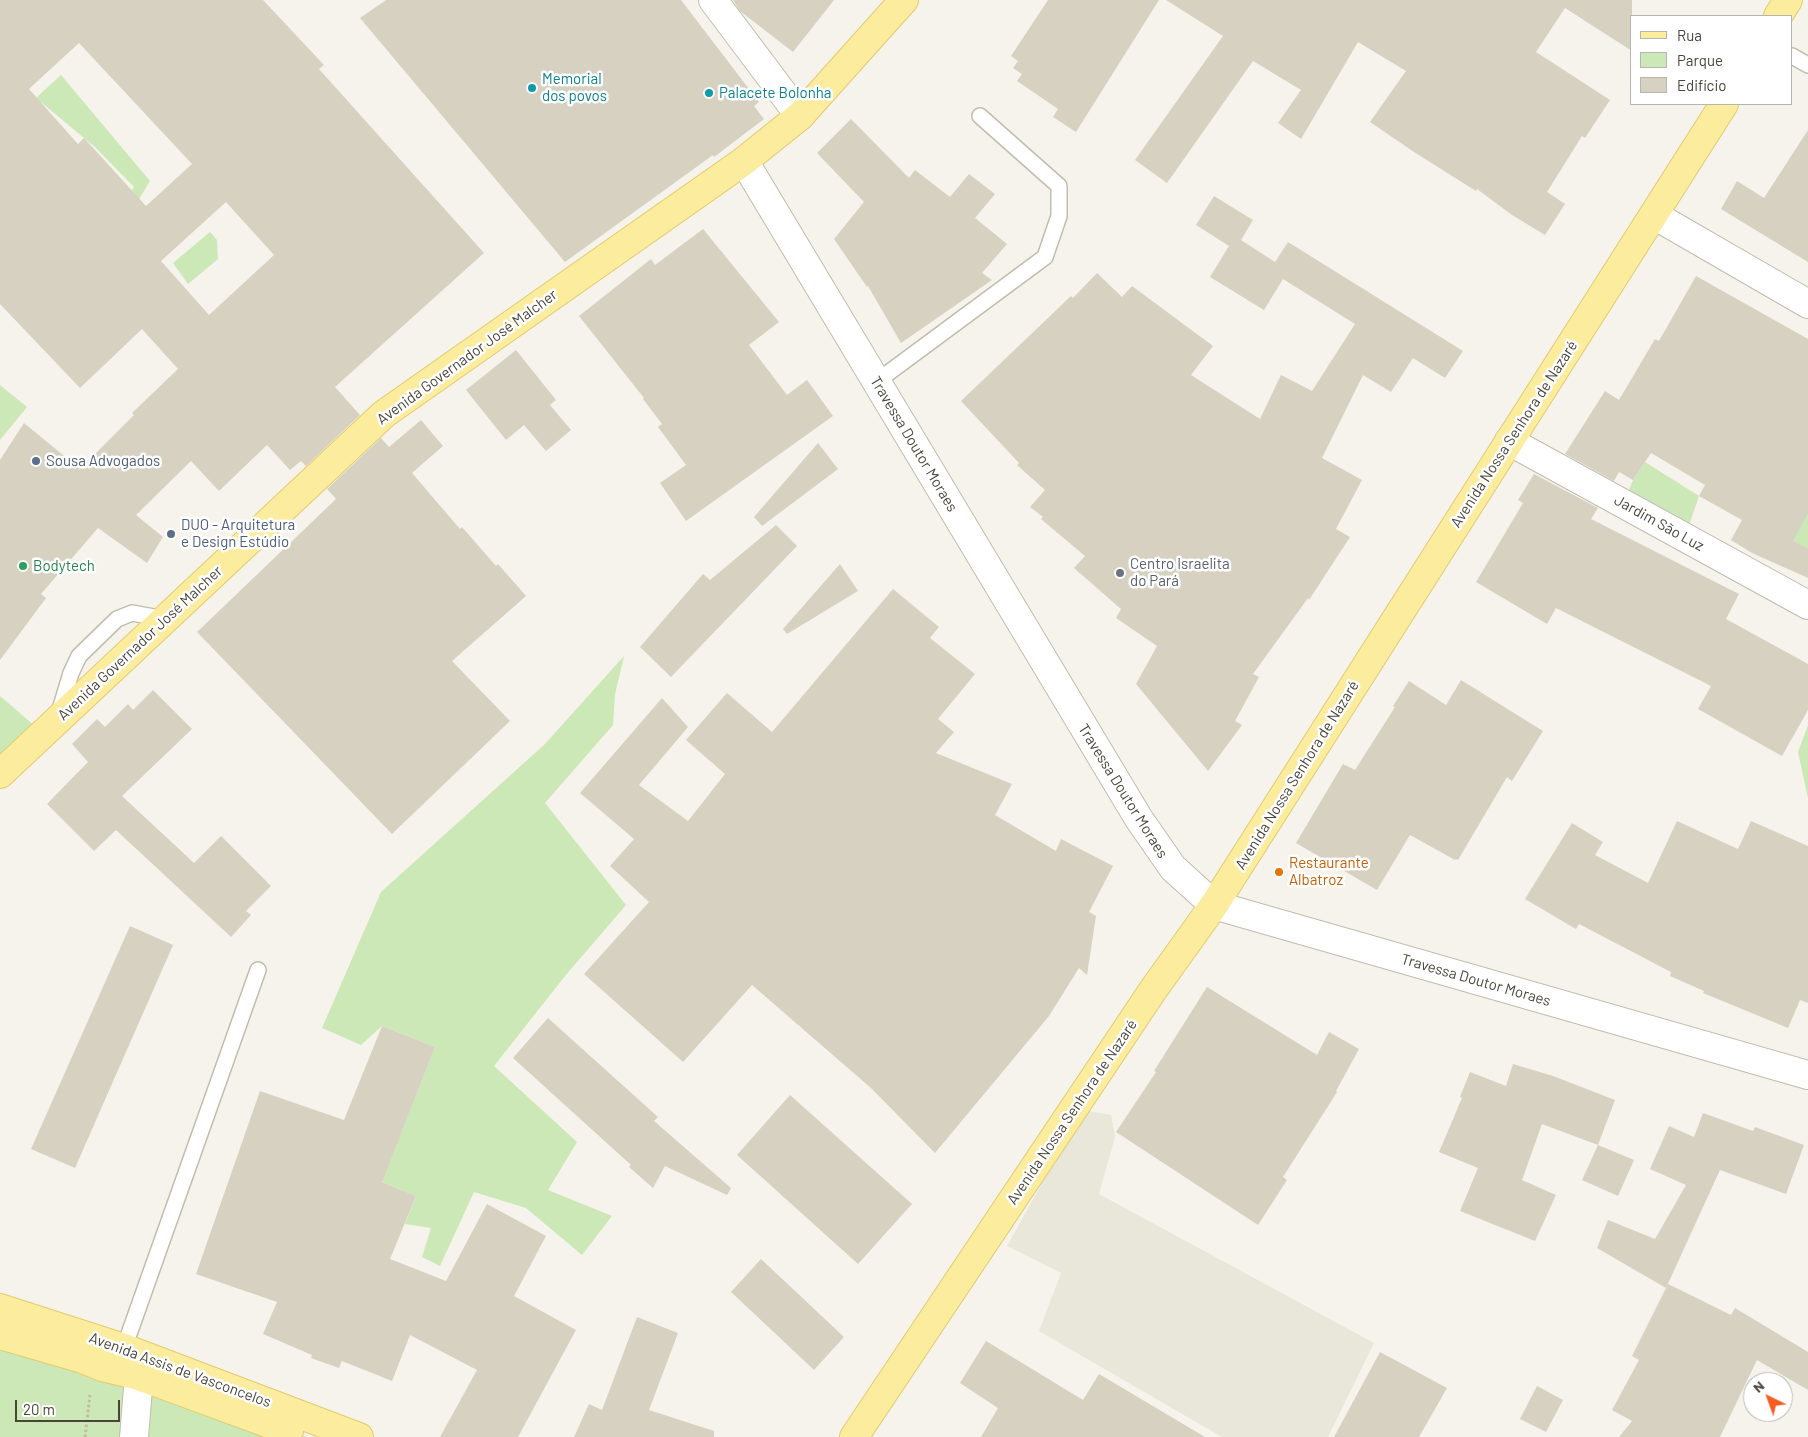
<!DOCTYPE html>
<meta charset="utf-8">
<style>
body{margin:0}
#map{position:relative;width:1808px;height:1437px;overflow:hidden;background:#f5f3eb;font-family:Barlow,sans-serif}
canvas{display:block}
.legend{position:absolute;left:1630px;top:15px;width:162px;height:90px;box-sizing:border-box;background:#fff;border:1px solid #b6b5b0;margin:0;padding:6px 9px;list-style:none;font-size:15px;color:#494539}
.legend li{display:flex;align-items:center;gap:10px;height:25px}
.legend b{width:25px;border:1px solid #b6b5b0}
.north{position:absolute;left:1743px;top:1372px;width:50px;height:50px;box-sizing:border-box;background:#fff;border:1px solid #b6b5b0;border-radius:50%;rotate:318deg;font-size:14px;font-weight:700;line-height:20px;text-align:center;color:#494539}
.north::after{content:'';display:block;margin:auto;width:18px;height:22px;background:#f45c24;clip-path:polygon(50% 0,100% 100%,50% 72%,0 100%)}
.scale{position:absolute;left:15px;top:1400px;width:105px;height:22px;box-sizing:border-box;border:2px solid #494539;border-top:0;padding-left:6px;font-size:15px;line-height:18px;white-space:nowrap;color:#494539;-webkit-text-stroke:4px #fff;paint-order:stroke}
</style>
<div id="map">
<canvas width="1808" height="1437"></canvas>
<ul class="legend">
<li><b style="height:6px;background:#fbec9e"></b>Rua</li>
<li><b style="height:14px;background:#cbe8b6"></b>Parque</li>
<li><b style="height:14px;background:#d7d1c1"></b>Edifício</li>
</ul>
<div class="north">N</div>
<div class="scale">20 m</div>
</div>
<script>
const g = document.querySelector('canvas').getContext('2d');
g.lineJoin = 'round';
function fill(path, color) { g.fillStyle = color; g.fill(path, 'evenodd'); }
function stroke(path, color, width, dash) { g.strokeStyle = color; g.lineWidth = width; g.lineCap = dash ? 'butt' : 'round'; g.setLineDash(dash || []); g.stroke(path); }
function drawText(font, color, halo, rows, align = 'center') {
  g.font = font + ' Barlow,sans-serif'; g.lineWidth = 5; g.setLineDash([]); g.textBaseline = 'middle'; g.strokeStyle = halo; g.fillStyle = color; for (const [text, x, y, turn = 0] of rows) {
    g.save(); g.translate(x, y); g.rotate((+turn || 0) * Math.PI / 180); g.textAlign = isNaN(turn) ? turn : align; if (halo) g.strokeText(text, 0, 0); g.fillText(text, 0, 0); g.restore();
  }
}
fill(new Path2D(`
 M 1083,1110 L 1111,1115 L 1115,1137 L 1099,1194 L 1374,1343 L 1328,1437 L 1222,1437 L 1039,1331 L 1061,1273 L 1007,1246 Z`), '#e9e6da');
fill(new Path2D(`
 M 61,75 L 150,181 L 130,214 L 120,207 L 134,187 L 96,148 L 36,98 Z
 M 210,232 L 217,240 L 218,259 L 188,284 L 173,263 Z
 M 0,385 L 27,407 L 0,440 Z
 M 1645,462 L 1699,496 L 1688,528 L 1627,495 L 1633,480 Z
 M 1808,513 L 1808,548 L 1781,536 Z
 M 624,656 L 615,694 L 613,725 L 545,803 L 626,905 L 565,976 L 494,1066 L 577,1142 L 548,1190 L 612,1216 L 582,1255 L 526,1208 L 474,1192 L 440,1266 L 422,1257 L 431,1228 L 405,1224 L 416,1196 L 380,1181 L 387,1168 L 435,1047 L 382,1026 L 361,1045 L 322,1028 L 381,892 L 545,744 Z
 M 0,696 L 36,727 L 0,758 Z
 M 1808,725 L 1808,798 L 1798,752 Z
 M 0,1335 L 139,1376 L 307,1437 L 0,1437 Z`), '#cbe8b6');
fill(new Path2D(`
 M 0,0 L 263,0 L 324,65 L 319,69 L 484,253 L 335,387 L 360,415 L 306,466 L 301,461 L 290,470 L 267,445 L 219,491 L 191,461 L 136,515 L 163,537 L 147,563 L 98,528 L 41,594 L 46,598 L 0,660 L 0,460 L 24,423 L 80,469 L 134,415 L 132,413 L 178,369 L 142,329 L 80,388 L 0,304 ZM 79,43 L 192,164 L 146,206 L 84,138 L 78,144 L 29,89 ZM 226,202 L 274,255 L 209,315 L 161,261 Z
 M 386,0 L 681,0 L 759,102 L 754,106 L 764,119 L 714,157 L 713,155 L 565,262 L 360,18 Z
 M 733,0 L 834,0 L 793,52 L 740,11 Z
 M 1048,0 L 1159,0 L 1076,132 L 1053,117 L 1058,109 L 1017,81 L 1022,74 L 1013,68 L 1018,61 L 1011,56 Z
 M 1166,0 L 1632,0 L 1632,51 L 1565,8 L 1536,52 L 1610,100 L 1585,138 L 1582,136 L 1547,192 L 1565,204 L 1545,235 L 1512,215 L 1477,189 L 1476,191 L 1414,152 L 1370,122 L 1406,71 L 1358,42 L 1301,139 L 1278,123 L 1301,90 L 1253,61 L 1167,183 L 1135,160 L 1223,36 Z
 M 851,119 L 909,178 L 915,170 L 950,197 L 969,174 L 995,194 L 975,218 L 1007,244 L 982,273 L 992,280 L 901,343 L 868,286 L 867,287 L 834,239 L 864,202 L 817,153 Z
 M 1808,130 L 1808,262 L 1721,209 L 1737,181 L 1764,198 Z
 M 1214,196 L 1253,220 L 1241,240 L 1275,262 L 1288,242 L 1463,351 L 1445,378 L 1413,358 L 1391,392 L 1363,375 L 1322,458 L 1362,480 L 1336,529 L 1350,537 L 1309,600 L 1308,598 L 1253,674 L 1259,677 L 1235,721 L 1242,725 L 1208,771 L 1136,684 L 1157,646 L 1116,618 L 1121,609 L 1074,568 L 1085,556 L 1041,519 L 1043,517 L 1030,507 L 1045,490 L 1017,465 L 1019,463 L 961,401 L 1071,296 L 1073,298 L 1097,273 L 1122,297 L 1132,286 L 1213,346 L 1191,375 L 1260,419 L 1281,375 L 1312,391 L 1355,324 L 1283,279 L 1264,310 L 1210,277 L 1229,246 L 1196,225 Z
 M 703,229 L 779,322 L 749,345 L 787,395 L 807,380 L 833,416 L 686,521 L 660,483 L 686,465 L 658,427 L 662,424 L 643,399 L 644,398 L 579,316 L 651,259 L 655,265 Z
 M 1696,276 L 1808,339 L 1808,513 L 1793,541 L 1808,548 L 1808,578 L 1752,553 L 1731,540 L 1742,520 L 1699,496 L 1705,485 L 1651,453 L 1633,480 L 1619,472 L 1614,481 L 1565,454 L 1605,391 L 1619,400 L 1655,339 L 1659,341 Z
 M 516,350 L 556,400 L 550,405 L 571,430 L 546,451 L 524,425 L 506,440 L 466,390 Z
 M 421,420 L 443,446 L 412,473 L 460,529 L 462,527 L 496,566 L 498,564 L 526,596 L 452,661 L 510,721 L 392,834 L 197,632 L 336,499 L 327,489 L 381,438 L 389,447 Z
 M 818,443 L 838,469 L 762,526 L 754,517 Z
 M 1534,474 L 1598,508 L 1591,519 L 1739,594 L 1726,619 L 1808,664 L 1808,710 L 1782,756 L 1698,709 L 1711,686 L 1556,608 L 1547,624 L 1476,582 L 1523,503 L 1518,500 Z
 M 776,525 L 797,546 L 671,677 L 640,647 L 703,574 L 710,580 Z
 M 840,564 L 858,591 L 787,634 L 783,629 Z
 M 893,589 L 939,627 L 930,638 L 975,674 L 938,719 L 954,732 L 936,753 L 1012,784 L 995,815 L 1056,851 L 1061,839 L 1113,866 L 1089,912 L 1096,916 L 1087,975 L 1079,968 L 1049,1016 L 935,1153 L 871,1088 L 752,985 L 683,1062 L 584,974 L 649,902 L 610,866 L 634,839 L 580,793 L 662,698 L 688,727 L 639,785 L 688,821 L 725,774 L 686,740 L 727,693 L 772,732 Z
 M 1461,680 L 1543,731 L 1512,781 L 1507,777 L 1458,860 L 1456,859 L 1455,860 L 1410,835 L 1377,890 L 1296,843 L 1343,764 L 1355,770 L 1395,707 L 1393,706 L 1409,681 L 1446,705 Z
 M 153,690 L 192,729 L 122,796 L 194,863 L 221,836 L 271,886 L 246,911 L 251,915 L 231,937 L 116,830 L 94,851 L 47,804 L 88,762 L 72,744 L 97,719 L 105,727 L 128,704 L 133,710 Z
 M 1677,821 L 1738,849 L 1751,821 L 1808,846 L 1808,1003 L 1800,1000 L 1788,1028 L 1703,993 L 1704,991 L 1670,976 L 1671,972 L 1579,924 L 1576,929 L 1525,899 L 1572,823 L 1603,842 L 1595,855 L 1648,883 Z
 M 130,926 L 173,945 L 75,1168 L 31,1149 Z
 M 1207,987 L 1317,1055 L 1329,1032 L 1359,1049 L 1336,1091 L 1337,1092 L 1283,1177 L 1287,1180 L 1258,1225 L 1116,1132 L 1156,1072 L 1154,1071 Z
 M 548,1018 L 658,1117 L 654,1121 L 731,1188 L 727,1195 L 665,1166 L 653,1188 L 629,1167 L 631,1165 L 513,1058 Z
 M 382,1026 L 435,1047 L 382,1182 L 416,1196 L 390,1259 L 446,1281 L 487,1204 L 546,1236 L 514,1296 L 576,1330 L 518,1437 L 440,1437 L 477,1370 L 410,1335 L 392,1381 L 342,1361 L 339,1368 L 311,1358 L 312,1355 L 263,1334 L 277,1302 L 196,1274 L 260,1091 L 344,1120 Z
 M 1513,1064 L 1553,1076 L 1615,1100 L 1598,1145 L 1542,1124 L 1522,1180 L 1556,1195 L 1535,1241 L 1460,1211 L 1478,1168 L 1439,1152 L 1462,1098 L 1460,1097 L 1470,1072 L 1506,1086 Z
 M 790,1095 L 912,1204 L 858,1264 L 737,1155 Z
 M 1703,1113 L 1753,1131 L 1755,1127 L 1804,1145 L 1786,1194 L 1720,1170 L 1666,1288 L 1597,1248 L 1608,1220 L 1655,1239 L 1686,1185 L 1650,1169 L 1669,1126 L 1694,1137 Z
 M 1598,1145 L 1634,1160 L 1618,1196 L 1582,1180 Z
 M 761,1259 L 844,1337 L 814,1370 L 731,1292 Z
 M 1668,1284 L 1731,1315 L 1735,1308 L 1808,1352 L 1808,1390 L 1757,1360 L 1720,1437 L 1619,1437 L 1632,1421 L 1612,1410 L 1639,1360 L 1632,1356 Z
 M 637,1317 L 678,1333 L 649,1410 L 714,1431 L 714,1437 L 574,1437 L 589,1404 L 602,1410 Z
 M 986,1341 L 1083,1400 L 1099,1374 L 1205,1437 L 981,1437 L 998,1408 L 960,1383 Z
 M 1380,1352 L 1447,1388 L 1419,1437 L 1334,1437 Z
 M 1537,1386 L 1563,1400 L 1546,1432 L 1520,1419 Z`), '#d7d1c1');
const service = new Path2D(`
 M 1792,56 L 1808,65
 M 876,382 L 1045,257 L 1059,216 L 1059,186 L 980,116
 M 59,713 L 71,673 L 79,656 L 117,619 L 132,613 L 165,619
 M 124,1348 L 258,970`);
const minor = new Path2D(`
 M 713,0 L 800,116
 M 744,161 L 1139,819 L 1173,868 L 1214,905 L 1808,1075
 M 1654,215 L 1808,304
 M 1509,441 L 1808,605
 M 134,1437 L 139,1376`);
const primary = new Path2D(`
 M 1778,16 L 1788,0
 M 0,774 L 384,414 L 744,161 L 800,116 L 904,0
 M 0,1308 L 124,1348 L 359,1437
 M 0,1335 L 83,1359 L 102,1367 L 139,1376 L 289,1431
 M 854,1437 L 1153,990 L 1214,905 L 1724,104`);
stroke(service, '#c1bcae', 18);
stroke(minor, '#c1bcae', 30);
stroke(primary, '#e1cc6d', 30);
stroke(new Path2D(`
 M 85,1437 L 90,1395`), '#c2ba9f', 3, [2.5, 2.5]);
stroke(service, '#fff', 15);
stroke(minor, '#fff', 28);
stroke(primary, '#fbec9e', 28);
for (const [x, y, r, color] of [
 [532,88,5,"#0f9aa8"],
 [709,93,5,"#0f9aa8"],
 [36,461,5,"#5c6f8a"],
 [171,534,5,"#5c6f8a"],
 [23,566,5,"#2e9e5b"],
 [1120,573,5,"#6b7280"],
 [1279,872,5,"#e8710a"]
]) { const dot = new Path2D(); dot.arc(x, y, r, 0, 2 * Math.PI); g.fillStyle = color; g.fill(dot); stroke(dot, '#fff', 2); }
drawText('15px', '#0d838f', '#fff', [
 ["Memorial",542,79],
 ["dos povos",542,96],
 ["Palacete Bolonha",719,93]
], 'left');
drawText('15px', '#494539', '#fff', [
 ["Avenida Governador José Malcher",467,357,-36],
 ["Avenida Nossa Senhora de Nazaré",1514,434,-57],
 ["Travessa Doutor Moraes",914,444,59],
 ["Jardim São Luz",1659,523,29],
 ["Avenida Governador José Malcher",140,643,-43],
 ["Avenida Nossa Senhora de Nazaré",1297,775,-58],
 ["Travessa Doutor Moraes",1123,791,58],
 ["Travessa Doutor Moraes",1476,980,16],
 ["Avenida Nossa Senhora de Nazaré",1072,1112,-56],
 ["Avenida Assis de Vasconcelos",180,1370,20]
]);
drawText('15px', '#4e5e75', '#fff', [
 ["Sousa Advogados",46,461],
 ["DUO - Arquitetura",181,525],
 ["e Design Estúdio",181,542]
], 'left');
drawText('15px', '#5b616d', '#fff', [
 ["Centro Israelita",1130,564],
 ["do Pará",1130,581]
], 'left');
drawText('15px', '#27864d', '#fff', [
 ["Bodytech",33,566]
], 'left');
drawText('15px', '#c56008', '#fff', [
 ["Restaurante",1289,863],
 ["Albatroz",1289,880]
], 'left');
</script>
